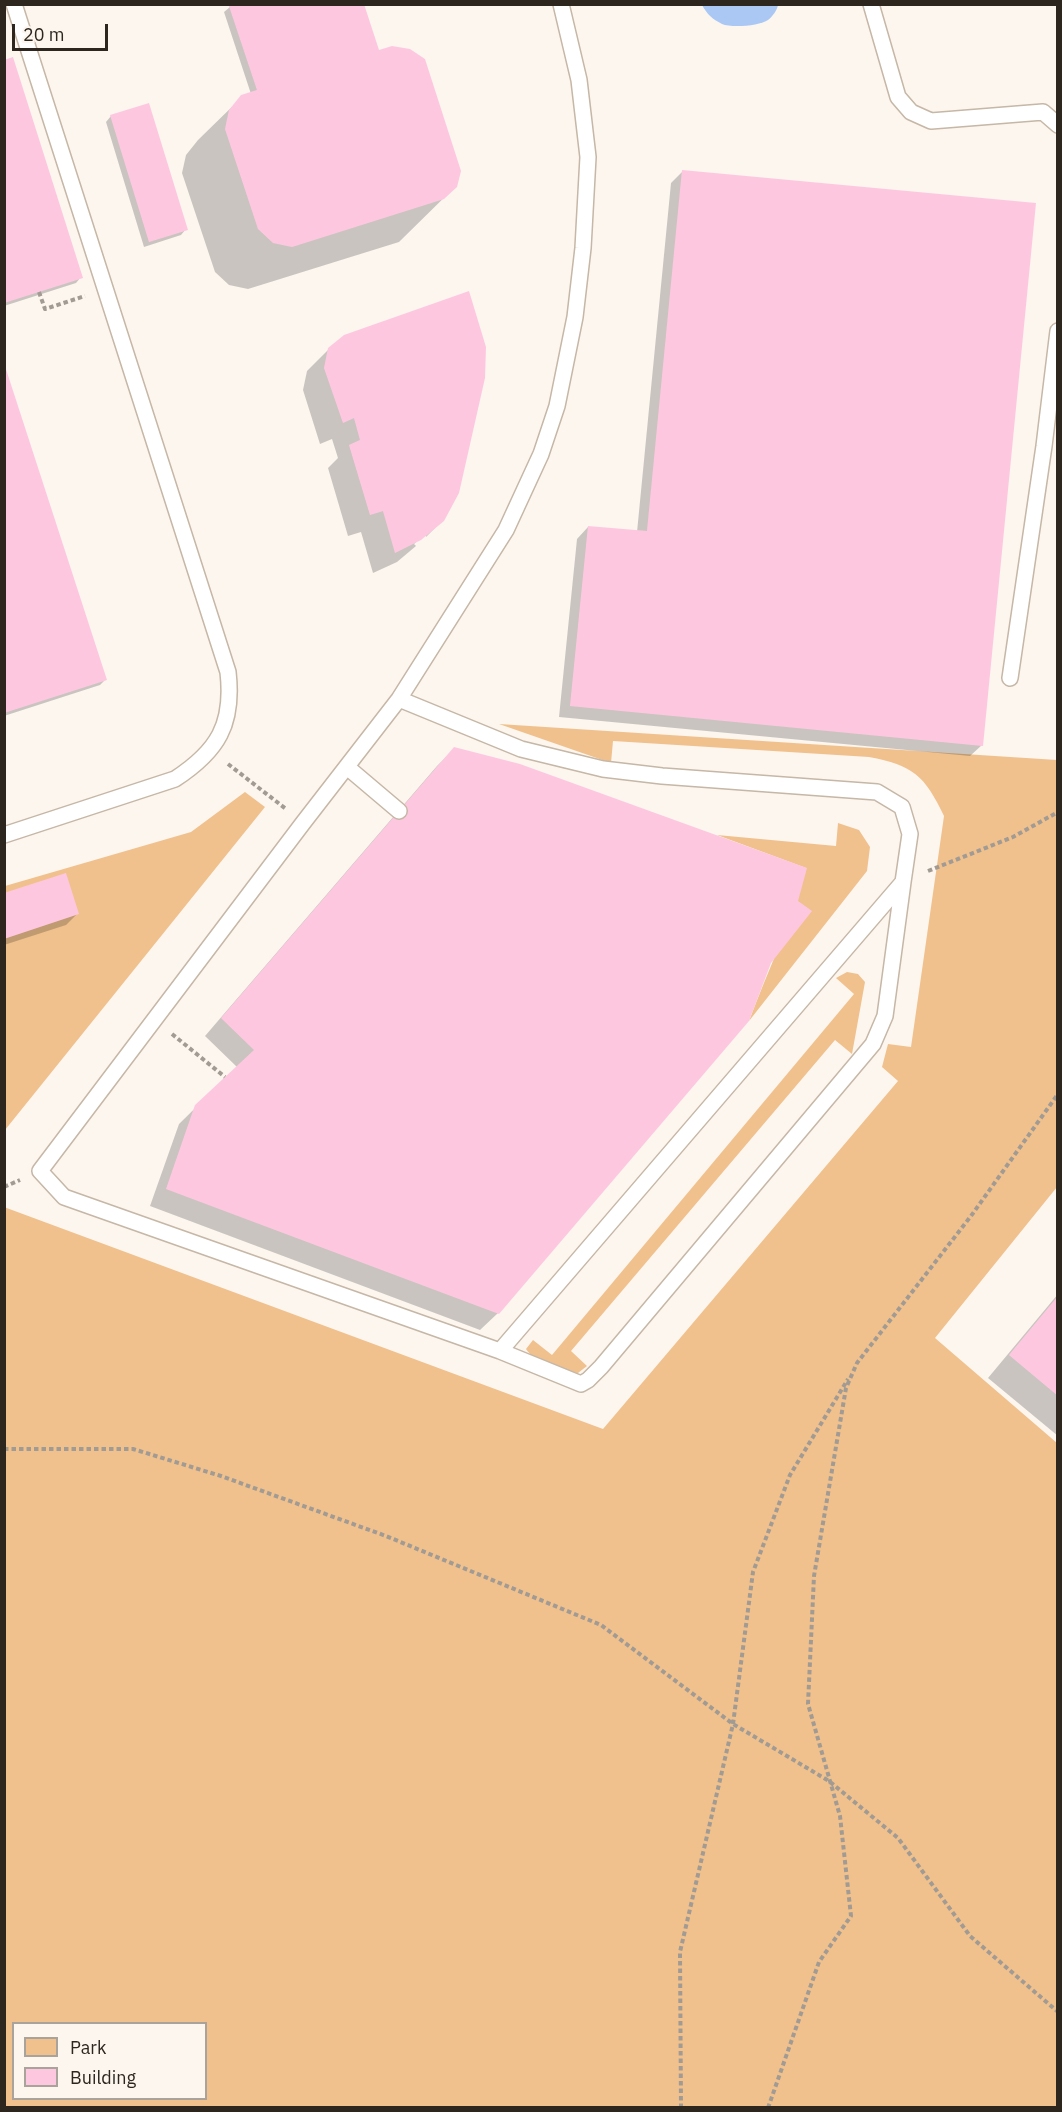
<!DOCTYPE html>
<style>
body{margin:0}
#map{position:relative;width:1062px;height:2112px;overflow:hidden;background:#fcf6ef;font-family:"IBM Plex Sans",sans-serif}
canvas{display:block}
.frame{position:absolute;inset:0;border:6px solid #2c261f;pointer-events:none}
.legend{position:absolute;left:12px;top:2022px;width:195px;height:78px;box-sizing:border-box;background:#fcf6ef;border:2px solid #a9a39c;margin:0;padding:8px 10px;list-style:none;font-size:18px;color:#2c261f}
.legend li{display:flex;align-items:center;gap:12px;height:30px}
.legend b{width:30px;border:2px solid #a9a39c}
.scale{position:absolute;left:12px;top:24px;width:96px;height:27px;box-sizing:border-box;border:3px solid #2c261f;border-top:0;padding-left:8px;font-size:18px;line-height:21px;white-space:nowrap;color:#2c261f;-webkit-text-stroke:4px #fcf6ef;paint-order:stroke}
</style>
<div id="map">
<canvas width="1062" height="2112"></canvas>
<div class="frame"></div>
<ul class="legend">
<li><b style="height:16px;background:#f0c18d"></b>Park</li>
<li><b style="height:16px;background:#fec7e0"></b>Building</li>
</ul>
<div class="scale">20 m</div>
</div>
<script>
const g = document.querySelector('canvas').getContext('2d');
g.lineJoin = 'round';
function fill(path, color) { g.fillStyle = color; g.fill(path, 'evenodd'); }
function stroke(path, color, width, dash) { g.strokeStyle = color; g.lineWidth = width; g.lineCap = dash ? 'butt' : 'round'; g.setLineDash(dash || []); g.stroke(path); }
fill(new Path2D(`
 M 499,724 L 1057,760 L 1057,1187 L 935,1338 L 1057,1443 L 1057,2107 L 5,2107 L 4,1207 L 603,1429 L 898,1081 L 882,1067 L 888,1044 L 911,1047 L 944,816 C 925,776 913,765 869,757 L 613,741 L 611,763 ZM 14,2024 L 206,2024 L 206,2098 L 14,2098 Z
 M 245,792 L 265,807 L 5,1130 L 5,886 L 191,832 Z
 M 838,823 L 859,830 L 870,847 L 867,871 L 749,1021 C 768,970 792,921 806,868 L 717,835 L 836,846 Z
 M 847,972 L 858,974 L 865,982 L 852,1054 L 835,1040 L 571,1351 L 587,1366 L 578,1373 C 561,1372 536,1364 526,1349 L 533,1340 L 552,1355 L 854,994 L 836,978 Z`), '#f0c18d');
fill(new Path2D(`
 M 702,5 L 778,5 C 777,10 773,16 768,20 C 760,26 731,28 722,24 C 712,19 707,14 702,5 Z`), '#abc8f4');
fill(new Path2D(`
 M 230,7 L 377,50 L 456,186 L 399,242 L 248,289 L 229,285 L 215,272 L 182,173 L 186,155 L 198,140 L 242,97 L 251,94 L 224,12 Z
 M 4,62 L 81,277 L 76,283 L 4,306 Z
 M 111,116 L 186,229 L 181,235 L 144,247 L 106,122 Z
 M 683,171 L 982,745 L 970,756 L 559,717 L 577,539 L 588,527 L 637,532 L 671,183 Z
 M 329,349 L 443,520 L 426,537 L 426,534 L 414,544 L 416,546 L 397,562 L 373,573 L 361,532 L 348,536 L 328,468 L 338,458 L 332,439 L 320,444 L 303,390 L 307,371 Z
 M 4,367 L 105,680 L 100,685 L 4,716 Z
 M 454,749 L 498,1313 L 480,1330 L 150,1206 L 179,1124 L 237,1067 L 205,1036 L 437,766 Z
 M 4,894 L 77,914 L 66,925 L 4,945 Z
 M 1058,1294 L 1058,1436 L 988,1378 Z`), '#0003');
fill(new Path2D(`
 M 232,4 L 364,4 L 379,50 L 392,46 L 410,49 L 425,59 L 461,171 L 457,187 L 444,199 L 292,247 L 273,243 L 258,229 L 225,129 L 229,110 L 241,95 L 257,90 L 229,6 Z
 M 13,57 L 83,278 L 4,303 L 4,60 Z
 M 149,103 L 188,230 L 149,242 L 110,115 Z
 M 682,170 L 1036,203 L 983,746 L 570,706 L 588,526 L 647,531 Z
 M 469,291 L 486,347 L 485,378 L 459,493 L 444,521 L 421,540 L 395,553 L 383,511 L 370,515 L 349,445 L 360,440 L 354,418 L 343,423 L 324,368 L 328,348 L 344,335 Z
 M 4,363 L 107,680 L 4,713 Z
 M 454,747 L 520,764 L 807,868 L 798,901 L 812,911 L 771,963 L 749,1021 L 499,1314 L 166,1189 L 195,1105 L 254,1050 L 221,1018 Z
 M 66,873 L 79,914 L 4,939 L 4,893 Z
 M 1058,1296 L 1058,1396 L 1009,1355 Z`), '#fec7e0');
const lane = new Path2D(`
 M 561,4 L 579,80 L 588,157 L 583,248 L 575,317 L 557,406 L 541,454 L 506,530 L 399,699 L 303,823 L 40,1171 L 64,1197 L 500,1351 L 581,1384 L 588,1380 L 601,1367 L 873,1044 L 885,1016 L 903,882
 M 871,4 L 898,97 L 911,112 L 931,121 L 1043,112 L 1058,125
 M 1010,678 L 1044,446 L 1058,331
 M 399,699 L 521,749 L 603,769 L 662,776 L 877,792 L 902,807 L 910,834 L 903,882 L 500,1351
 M 347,767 L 399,811
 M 4,835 L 175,779 C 218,751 234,724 228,672 L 14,4`);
stroke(lane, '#c6b7a6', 18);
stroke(new Path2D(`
 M 39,292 L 45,309 L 85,296
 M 228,764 L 286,809
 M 928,871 L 1013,837 L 1058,812
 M 172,1034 L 225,1077
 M 4,1187 L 20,1180
 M 4,1449 L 133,1449 L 221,1476 L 386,1536 L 601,1625 L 733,1724 L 829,1781 L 898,1838 L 970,1936 L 1058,2012
 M 681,2108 L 680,1952 L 733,1724 L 753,1572 L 790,1475 L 848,1379
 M 768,2108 L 819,1962 L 851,1916 L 840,1816 L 808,1704 L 814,1576 L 846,1388 L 857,1363 L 971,1216 L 1058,1094`), '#a19b94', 4, [4.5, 3]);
stroke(lane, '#fff', 15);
</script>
